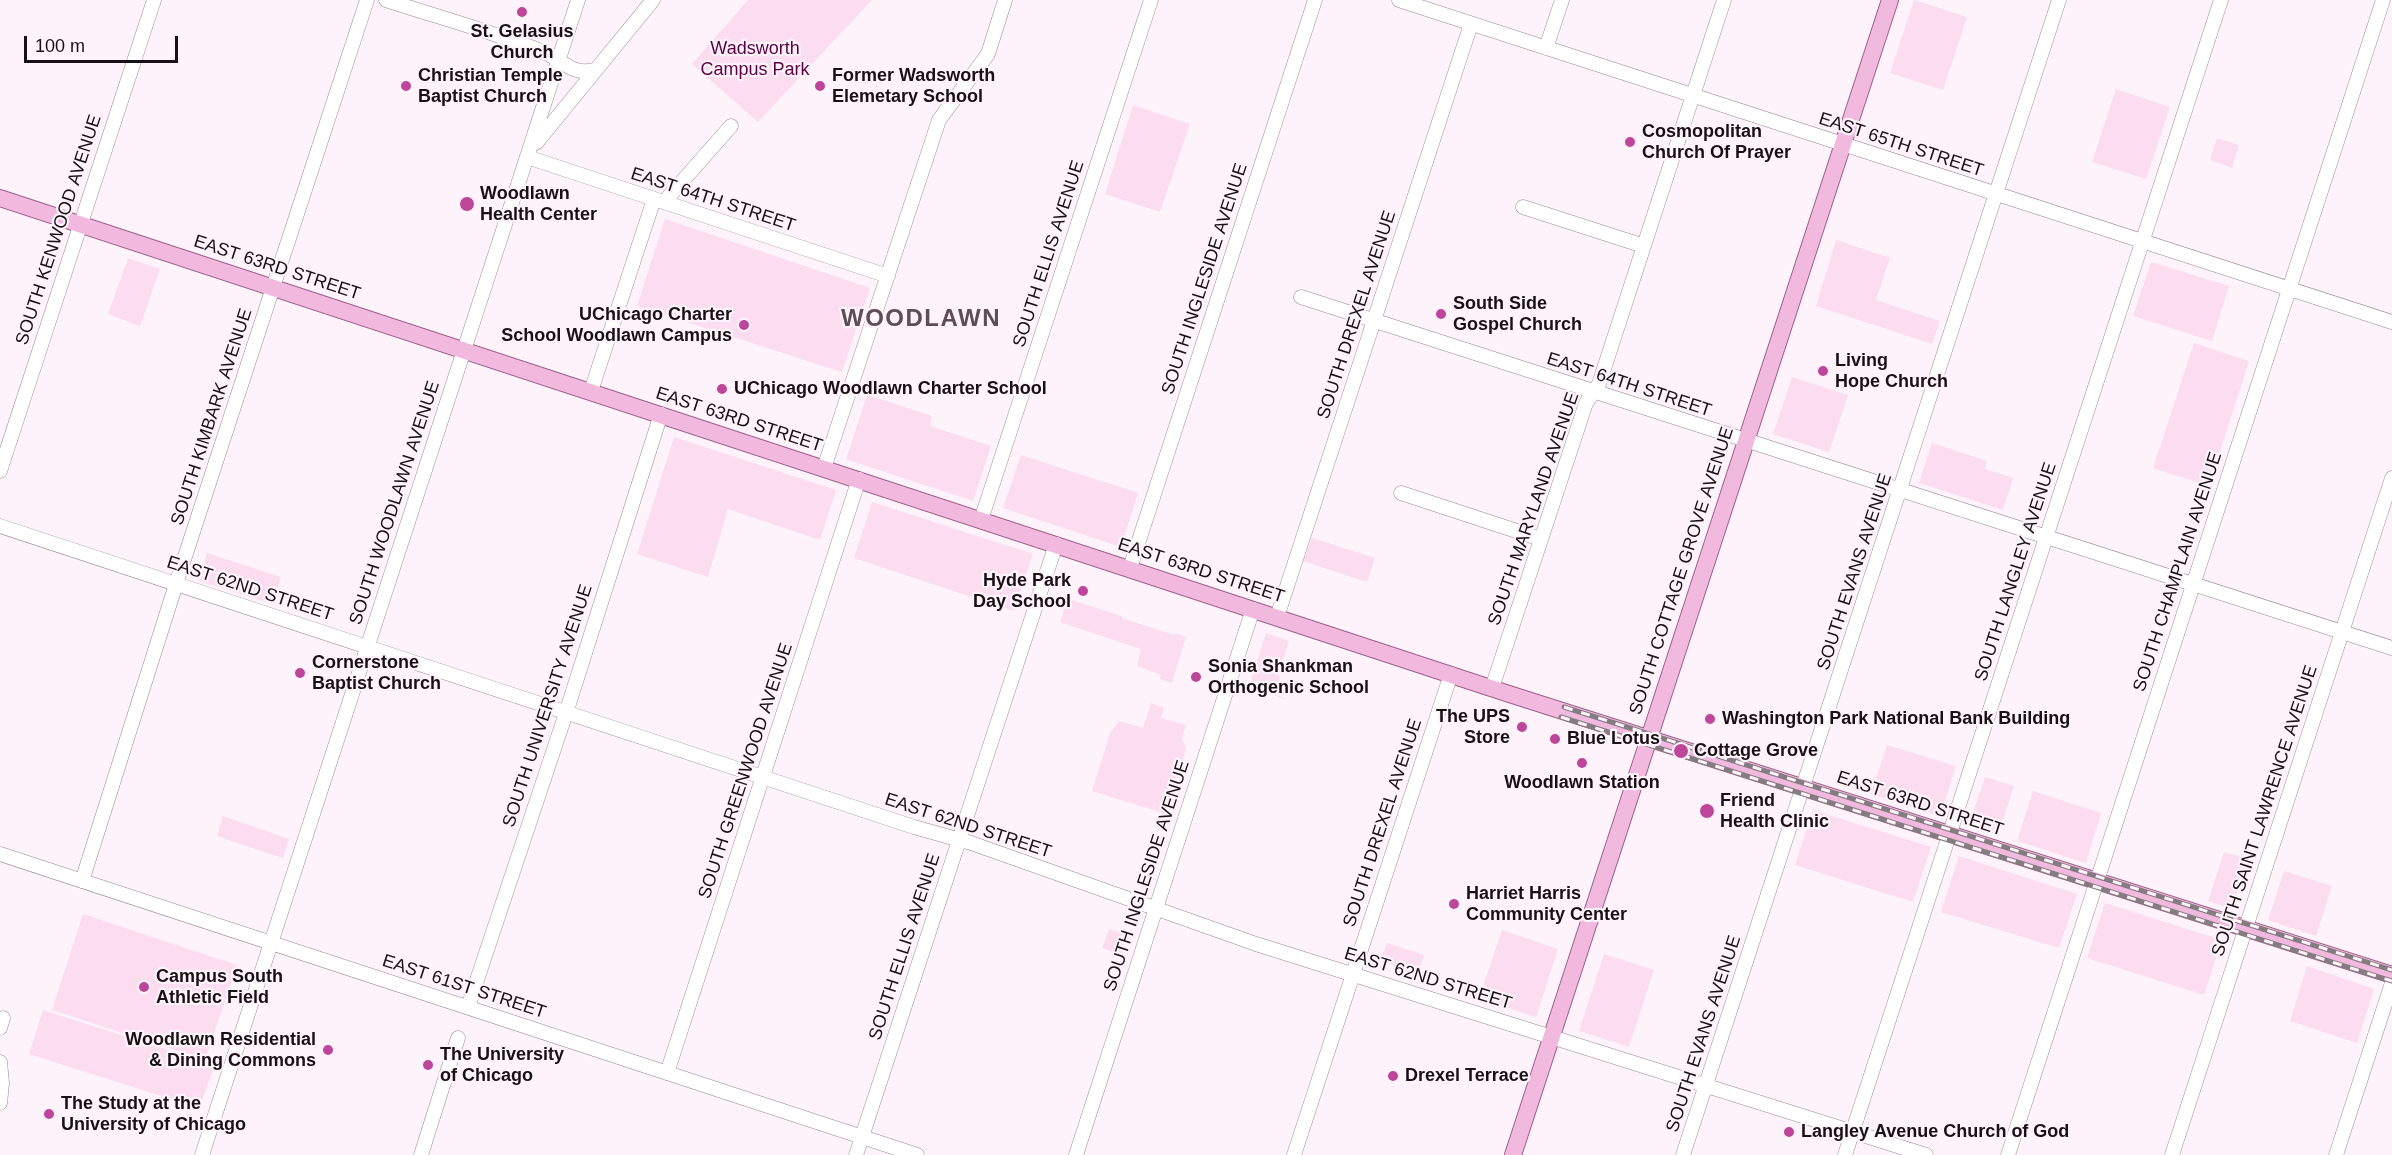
<!DOCTYPE html>
<style>
body{margin:0}
#map{position:relative;width:2392px;height:1155px;overflow:hidden;background:#fef3fa;font-family:Helvetica,sans-serif}
canvas{display:block}
.scale{position:absolute;left:24px;top:36px;width:154px;height:27px;box-sizing:border-box;border:3px solid #171115;border-top:0;padding-left:8px;font-size:18px;line-height:21px;white-space:nowrap;color:#171115;-webkit-text-stroke:4px #fef3fa;paint-order:stroke}
</style>
<div id="map">
<canvas width="2392" height="1155"></canvas>
<div class="scale">100 m</div>
</div>
<script>
const g = document.querySelector('canvas').getContext('2d');
g.lineJoin = 'round';
function fill(path, color) { g.fillStyle = color; g.fill(path, 'evenodd'); }
function stroke(path, color, width, dash) { g.strokeStyle = color; g.lineWidth = width; g.lineCap = dash ? 'butt' : 'round'; g.setLineDash(dash || []); g.stroke(path); }
function drawText(font, color, halo, rows, align = 'center') {
  g.font = font + ' Helvetica,sans-serif'; g.lineWidth = 4.5; g.setLineDash([]); g.textBaseline = 'middle'; g.strokeStyle = halo; g.fillStyle = color; for (const [text, x, y, turn = 0] of rows) {
    g.save(); g.translate(x, y); g.rotate((+turn || 0) * Math.PI / 180); g.textAlign = isNaN(turn) ? turn : align; if (halo) g.strokeText(text, 0, 0); g.fillText(text, 0, 0); g.restore();
  }
}
fill(new Path2D(`
 M 748,0 L 872,0 L 758,122 L 692,64 Z
 M 1914,0 L 1967,17 L 1943,90 L 1890,73 Z
 M 2116,89 L 2170,107 L 2146,179 L 2092,162 Z
 M 1133,105 L 1190,124 L 1160,212 L 1105,194 Z
 M 2217,138 L 2239,145 L 2232,168 L 2210,160 Z
 M 665,219 L 870,288 L 842,372 L 637,306 Z
 M 1836,240 L 1890,258 L 1876,300 L 1940,321 L 1932,344 L 1816,306 Z
 M 128,258 L 160,269 L 140,326 L 108,314 Z
 M 2151,262 L 2229,286 L 2212,341 L 2133,316 Z
 M 2194,343 L 2249,361 L 2209,486 L 2153,468 Z
 M 1792,377 L 1848,395 L 1829,452 L 1773,434 Z
 M 867,395 L 932,416 L 930,426 L 991,446 L 973,501 L 846,459 Z
 M 674,437 L 836,490 L 820,540 L 728,509 L 708,577 L 637,554 Z
 M 1932,443 L 1987,461 L 1985,469 L 2013,478 L 2003,510 L 1919,483 Z
 M 1021,455 L 1138,493 L 1121,547 L 1003,508 Z
 M 872,502 L 1033,554 L 1014,611 L 854,558 Z
 M 1312,538 L 1375,558 L 1367,582 L 1303,561 Z
 M 207,553 L 281,577 L 272,604 L 199,581 Z
 M 1068,599 L 1122,616 L 1122,618 L 1174,635 L 1175,633 L 1186,637 L 1172,683 L 1160,679 L 1161,675 L 1137,666 L 1141,649 L 1060,622 Z
 M 1266,633 L 1289,641 L 1278,676 L 1280,677 L 1275,694 L 1288,700 L 1249,687 Z
 M 1151,703 L 1164,708 L 1161,718 L 1186,725 L 1182,738 L 1186,749 L 1166,814 L 1092,791 L 1110,733 L 1119,721 L 1143,728 Z
 M 1887,745 L 1956,766 L 1940,816 L 1871,794 Z
 M 1985,777 L 2014,786 L 1998,835 L 1969,825 Z
 M 2033,791 L 2101,813 L 2086,863 L 2017,841 Z
 M 1813,810 L 1931,847 L 1913,902 L 1795,865 Z
 M 223,816 L 289,839 L 283,858 L 217,836 Z
 M 2224,852 L 2248,859 L 2232,909 L 2208,901 Z
 M 1959,856 L 2077,894 L 2059,948 L 1941,912 Z
 M 2284,871 L 2332,886 L 2316,936 L 2268,920 Z
 M 2105,903 L 2222,940 L 2204,995 L 2087,958 Z
 M 83,914 L 237,965 L 205,1060 L 52,1010 Z
 M 1109,929 L 1128,935 L 1122,955 L 1102,948 Z
 M 1502,930 L 1558,949 L 1536,1017 L 1479,998 Z
 M 1387,943 L 1424,955 L 1418,974 L 1380,961 Z
 M 1604,954 L 1654,970 L 1629,1047 L 1579,1031 Z
 M 2307,966 L 2374,989 L 2357,1043 L 2290,1021 Z
 M 43,1010 L 215,1065 L 199,1108 L 29,1054 Z`), '#fbddef');
const minor = new Path2D(`
 M 386,0 C 438,17 493,32 544,52 C 563,60 572,76 594,70
 M 1399,0 L 2392,322
 M 1546,48 L 1562,0
 M 532,145 L 537,142 L 653,0
 M 527,157 L 888,276
 M 664,202 L 731,126
 M 1523,207 L 1644,246
 M 1301,297 L 2392,648
 M 591,391 L 654,199
 M 824,468 L 939,120 L 988,54 L 1005,0
 M 0,471 L 154,0
 M 1401,493 L 1541,539
 M 981,520 L 1151,0
 M 0,526 L 914,827 L 971,843 L 1256,944 L 1926,1155
 M 1130,568 L 1315,0
 M 1277,617 L 1471,24
 M 1492,688 L 1586,403 L 1599,384 L 1724,0
 M 0,854 L 917,1155
 M 82,881 L 176,584 L 367,0
 M 468,1007 L 566,713 L 661,414
 M 0,1028 L 3,1018
 M 0,1062 L 2,1083 L 0,1103
 M 667,1073 L 859,479
 M 202,1155 L 578,0
 M 421,1155 L 458,1038
 M 856,1155 L 1056,544
 M 1076,1155 L 1253,609
 M 1294,1155 L 1451,674
 M 1683,1155 L 2059,0
 M 1845,1155 L 2221,0
 M 2008,1155 L 2383,0
 M 2172,1155 L 2392,478
 M 2336,1155 L 2392,983`);
const major = new Path2D(`
 M 0,198 L 1506,693 L 2392,975
 M 1513,1155 L 1890,0`);
stroke(minor, '#9a8a94', 15);
stroke(major, '#9e6089', 18);
stroke(minor, '#fff', 14);
stroke(major, '#f1b9de', 16);
const rail = new Path2D(`
 M 1564,707 L 2392,970
 M 1561,717 L 2392,981`);
stroke(rail, '#857c82', 5);
stroke(rail, '#fef3fa', 3, [9]);
for (const [x, y, r, color] of [
 [522,12,6,"#bd469b"],
 [406,86,6,"#bd469b"],
 [820,86,6,"#bd469b"],
 [1630,142,6,"#bd469b"],
 [467,204,8,"#bd469b"],
 [1441,314,6,"#bd469b"],
 [744,325,6,"#bd469b"],
 [1823,371,6,"#bd469b"],
 [722,389,6,"#bd469b"],
 [1083,591,6,"#bd469b"],
 [300,673,6,"#bd469b"],
 [1196,677,6,"#bd469b"],
 [1710,719,6,"#bd469b"],
 [1522,727,6,"#bd469b"],
 [1555,739,6,"#bd469b"],
 [1681,751,8,"#bd469b"],
 [1582,763,6,"#bd469b"],
 [1707,811,8,"#bd469b"],
 [1454,904,6,"#bd469b"],
 [144,987,6,"#bd469b"],
 [328,1050,6,"#bd469b"],
 [428,1065,6,"#bd469b"],
 [1393,1076,6,"#bd469b"],
 [49,1114,6,"#bd469b"],
 [1789,1132,6,"#bd469b"]
]) { const dot = new Path2D(); dot.arc(x, y, r, 0, 2 * Math.PI); g.fillStyle = color; g.fill(dot); stroke(dot, '#fef3fa', 2); }
drawText('bold 18px', '#171115', '#fef3fa', [
 ["St. Gelasius",522,32,"center"],
 ["Church",522,53,"center"],
 ["Christian Temple",418,76],
 ["Baptist Church",418,97],
 ["Former Wadsworth",832,76],
 ["Elemetary School",832,97],
 ["Cosmopolitan",1642,132],
 ["Church Of Prayer",1642,153],
 ["Woodlawn",480,194],
 ["Health Center",480,215],
 ["South Side",1453,304],
 ["Gospel Church",1453,325],
 ["UChicago Charter",732,315,"right"],
 ["School Woodlawn Campus",732,336,"right"],
 ["Living",1835,361],
 ["Hope Church",1835,382],
 ["UChicago Woodlawn Charter School",734,389],
 ["Hyde Park",1071,581,"right"],
 ["Day School",1071,602,"right"],
 ["Cornerstone",312,663],
 ["Baptist Church",312,684],
 ["Sonia Shankman",1208,667],
 ["Orthogenic School",1208,688],
 ["The UPS",1510,717,"right"],
 ["Store",1510,738,"right"],
 ["Washington Park National Bank Building",1722,719],
 ["Blue Lotus",1567,739],
 ["Cottage Grove",1694,751],
 ["Woodlawn Station",1582,783,"center"],
 ["Friend",1720,801],
 ["Health Clinic",1720,822],
 ["Harriet Harris",1466,894],
 ["Community Center",1466,915],
 ["Campus South",156,977],
 ["Athletic Field",156,998],
 ["Woodlawn Residential",316,1040,"right"],
 ["& Dining Commons",316,1061,"right"],
 ["The University",440,1055],
 ["of Chicago",440,1076],
 ["Drexel Terrace",1405,1076],
 ["The Study at the",61,1104],
 ["University of Chicago",61,1125],
 ["Langley Avenue Church of God",1801,1132]
], 'left');
drawText('18px', '#5a0046', '#fef3fa', [
 ["Wadsworth",755,49],
 ["Campus Park",755,70]
]);
drawText('18px', '#171115', '#fef3fa', [
 ["EAST 65TH STREET",1901,145,18],
 ["EAST 64TH STREET",713,200,18],
 ["SOUTH KENWOOD AVENUE",59,230,-72],
 ["SOUTH ELLIS AVENUE",1049,254,-72],
 ["EAST 63RD STREET",277,268,18],
 ["SOUTH INGLESIDE AVENUE",1205,279,-72],
 ["SOUTH DREXEL AVENUE",1357,315,-72],
 ["EAST 64TH STREET",1629,385,18],
 ["SOUTH KIMBARK AVENUE",212,417,-72],
 ["EAST 63RD STREET",739,420,18],
 ["SOUTH WOODLAWN AVENUE",395,503,-72],
 ["SOUTH MARYLAND AVENUE",1534,509,-71],
 ["EAST 63RD STREET",1201,571,18],
 ["SOUTH COTTAGE GROVE AVENUE",1682,571,-72],
 ["SOUTH EVANS AVENUE",1855,572,-72],
 ["SOUTH LANGLEY AVENUE",2016,572,-72],
 ["SOUTH CHAMPLAIN AVENUE",2178,572,-72],
 ["EAST 62ND STREET",250,589,18],
 ["SOUTH UNIVERSITY AVENUE",548,706,-72],
 ["SOUTH GREENWOOD AVENUE",746,771,-72],
 ["EAST 63RD STREET",1920,804,18],
 ["SOUTH SAINT LAWRENCE AVENUE",2265,811,-72],
 ["SOUTH DREXEL AVENUE",1383,823,-72],
 ["EAST 62ND STREET",968,826,18],
 ["SOUTH INGLESIDE AVENUE",1147,876,-72],
 ["SOUTH ELLIS AVENUE",905,947,-72],
 ["EAST 62ND STREET",1428,979,17],
 ["EAST 61ST STREET",464,987,18],
 ["SOUTH EVANS AVENUE",1704,1034,-72]
]);
g.letterSpacing = '1.5px';
drawText('bold 24px', '#5c4d57', '#fef3fa', [
 ["WOODLAWN",921,319]
]);
g.letterSpacing = '0px';
</script>
